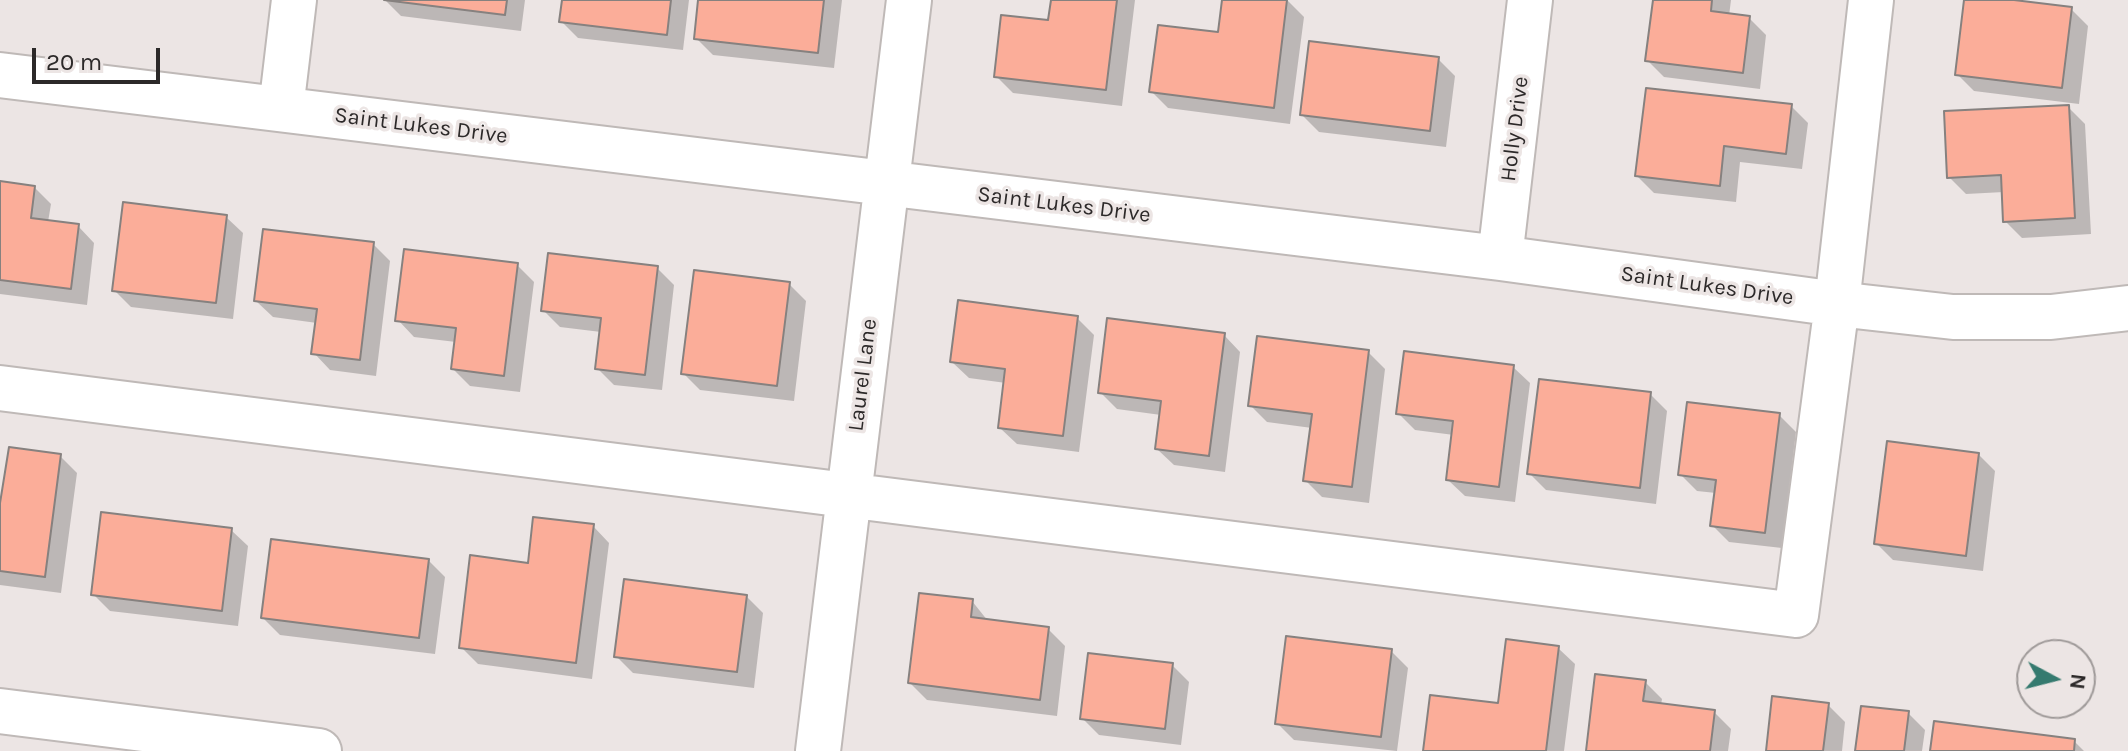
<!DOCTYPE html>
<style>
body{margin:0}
#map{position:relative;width:2128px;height:751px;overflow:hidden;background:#ece5e4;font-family:Karla,sans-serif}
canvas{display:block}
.north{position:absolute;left:2016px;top:639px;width:80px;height:80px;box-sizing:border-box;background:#ece5e4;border:2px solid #9f9a99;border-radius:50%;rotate:97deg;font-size:22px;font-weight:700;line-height:32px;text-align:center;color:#2c2929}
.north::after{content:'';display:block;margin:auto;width:28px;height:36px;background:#357a6f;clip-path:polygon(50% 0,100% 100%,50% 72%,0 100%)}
.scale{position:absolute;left:32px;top:48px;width:128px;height:36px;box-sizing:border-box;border:4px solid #2c2929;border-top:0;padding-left:10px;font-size:24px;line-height:28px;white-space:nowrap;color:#2c2929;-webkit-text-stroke:6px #ece5e4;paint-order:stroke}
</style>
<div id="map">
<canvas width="2128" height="751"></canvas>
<div class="north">N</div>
<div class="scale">20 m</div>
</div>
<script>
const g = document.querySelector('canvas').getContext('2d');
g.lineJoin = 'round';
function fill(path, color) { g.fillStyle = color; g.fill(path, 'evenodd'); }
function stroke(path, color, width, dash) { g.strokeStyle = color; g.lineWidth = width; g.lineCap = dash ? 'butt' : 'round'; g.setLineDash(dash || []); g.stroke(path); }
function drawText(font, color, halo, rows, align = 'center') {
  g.font = font + ' Karla,sans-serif'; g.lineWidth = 7; g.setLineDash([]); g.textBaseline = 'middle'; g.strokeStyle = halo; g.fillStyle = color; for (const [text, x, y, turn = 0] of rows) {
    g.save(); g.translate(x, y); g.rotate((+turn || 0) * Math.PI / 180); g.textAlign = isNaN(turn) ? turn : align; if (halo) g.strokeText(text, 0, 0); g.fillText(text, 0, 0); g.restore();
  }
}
fill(new Path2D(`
 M 385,0 L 525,0 L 521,31 L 401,16 Z
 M 564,0 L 689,0 L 683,50 L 578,38 L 561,21 Z
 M 700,0 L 842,0 L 834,68 L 713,55 L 696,38 Z
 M 1053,0 L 1135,0 L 1122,106 L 1013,93 L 996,76 L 1050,22 Z
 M 1224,0 L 1287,0 L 1304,17 L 1290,124 L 1168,108 L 1151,91 L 1220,34 Z
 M 1655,0 L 1731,0 L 1729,16 L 1749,18 L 1766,35 L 1760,89 L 1664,77 L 1647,60 Z
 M 1966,0 L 2071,9 L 2088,26 L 2079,104 L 1974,91 L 1957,74 Z
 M 1438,59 L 1455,76 L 1446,147 L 1319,132 L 1302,115 Z
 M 1791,106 L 1808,123 L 1802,169 L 1740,162 L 1736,202 L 1654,193 L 1637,176 Z
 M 2068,107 L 2085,124 L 2091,234 L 2022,238 L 2005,221 L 2004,192 L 1966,194 L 1949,177 Z
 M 0,183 L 34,187 L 51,204 L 48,222 L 78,226 L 94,243 L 87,305 L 0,294 Z
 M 226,217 L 243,233 L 233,319 L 131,307 L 114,290 Z
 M 373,244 L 390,261 L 376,376 L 330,370 L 314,353 L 317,323 L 273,317 L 256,301 Z
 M 517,265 L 534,282 L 520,392 L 470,386 L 453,369 L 456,342 L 414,337 L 398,320 Z
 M 657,268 L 674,285 L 662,390 L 614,385 L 597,368 L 601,332 L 560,327 L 543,310 Z
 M 789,284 L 806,301 L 794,401 L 700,390 L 683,373 Z
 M 1077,318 L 1094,335 L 1079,452 L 1017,444 L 1000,428 L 1006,383 L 969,378 L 952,362 Z
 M 1224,335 L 1240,352 L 1225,472 L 1174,465 L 1157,449 L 1161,415 L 1117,409 L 1100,392 Z
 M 1368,352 L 1385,369 L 1369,503 L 1322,497 L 1305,480 L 1312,428 L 1267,422 L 1250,405 Z
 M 1513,367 L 1530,383 L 1515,502 L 1465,496 L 1448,480 L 1454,435 L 1415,430 L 1398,413 Z
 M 1650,394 L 1667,411 L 1656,504 L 1546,490 L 1529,473 Z
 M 1779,415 L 1796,432 L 1782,548 L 1729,542 L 1712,525 L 1716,493 L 1697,491 L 1680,474 Z
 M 1978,454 L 1995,471 L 1983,571 L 1893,560 L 1877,544 Z
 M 60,456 L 77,473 L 61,593 L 0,585 L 0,505 Z
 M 593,526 L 609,543 L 592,679 L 478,664 L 461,647 Z
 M 231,530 L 248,546 L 238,626 L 110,611 L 93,594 Z
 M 428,560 L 445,577 L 435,654 L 280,635 L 263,618 Z
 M 746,596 L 763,613 L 754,688 L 633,673 L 616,656 Z
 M 972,601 L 988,621 L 1048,629 L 1065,646 L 1057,716 L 927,700 L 910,683 Z
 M 1558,648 L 1575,664 L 1564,751 L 1425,751 L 1500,705 Z
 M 1391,651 L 1408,668 L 1397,751 L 1294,740 L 1277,723 Z
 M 1172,665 L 1189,682 L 1181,745 L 1099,735 L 1082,718 Z
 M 1645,682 L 1662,699 L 1661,705 L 1714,712 L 1731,729 L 1728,751 L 1588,751 Z
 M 1828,705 L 1845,722 L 1842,751 L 1768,751 Z
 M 1908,713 L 1925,730 L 1922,751 L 1858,751 Z
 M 2074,741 L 2084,751 L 1932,751 Z`), '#0003');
const building = new Path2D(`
 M 384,0 L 507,0 L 505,15 Z
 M 562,0 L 671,0 L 667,35 L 559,22 Z
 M 698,0 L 824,0 L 818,53 L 694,39 Z
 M 1051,0 L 1117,0 L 1106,90 L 994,77 L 1001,15 L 1048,20 Z
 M 1222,0 L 1287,0 L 1274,108 L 1149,92 L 1158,25 L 1218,32 Z
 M 1653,0 L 1712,0 L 1711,11 L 1750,16 L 1743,73 L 1645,61 Z
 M 1964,0 L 2014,0 L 2072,7 L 2062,88 L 1955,75 Z
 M 1309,41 L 1439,57 L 1430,131 L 1300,115 Z
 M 1646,88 L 1792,104 L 1786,154 L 1724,146 L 1720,186 L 1635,176 Z
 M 2069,105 L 2075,218 L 2003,222 L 2001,175 L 1947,178 L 1944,111 Z
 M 0,181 L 35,186 L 31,218 L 79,224 L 71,289 L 0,280 Z
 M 123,202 L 227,215 L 216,303 L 112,291 Z
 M 263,229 L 374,242 L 360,360 L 311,354 L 317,309 L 254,301 Z
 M 404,249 L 518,263 L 504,376 L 451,369 L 456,328 L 395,321 Z
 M 548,253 L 658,266 L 645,375 L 595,369 L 601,318 L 541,311 Z
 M 694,270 L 790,282 L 777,386 L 681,374 Z
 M 958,300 L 1078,316 L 1063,436 L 998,428 L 1005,369 L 950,362 Z
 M 1107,318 L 1225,333 L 1209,456 L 1155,449 L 1161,401 L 1098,393 Z
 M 1257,336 L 1369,350 L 1352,487 L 1303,481 L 1312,414 L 1248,406 Z
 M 1404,351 L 1514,365 L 1499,487 L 1446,480 L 1453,421 L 1396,414 Z
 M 1539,379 L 1651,392 L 1640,488 L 1527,474 Z
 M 1687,402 L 1780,413 L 1765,533 L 1710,526 L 1716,480 L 1678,475 Z
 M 1887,441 L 1979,453 L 1966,556 L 1874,544 Z
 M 9,447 L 61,454 L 45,577 L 0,571 L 0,503 Z
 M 101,512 L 232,528 L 222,611 L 91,595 Z
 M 533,517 L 594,524 L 576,663 L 459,648 L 470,555 L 528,563 Z
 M 271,539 L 429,559 L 419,638 L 261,618 Z
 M 624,579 L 747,595 L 737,672 L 614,657 Z
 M 919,593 L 973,599 L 971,617 L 1049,627 L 1040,700 L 908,683 Z
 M 1286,636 L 1392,649 L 1381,737 L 1275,724 Z
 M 1506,639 L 1559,646 L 1546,751 L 1423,751 L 1430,695 L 1498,703 Z
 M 1088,653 L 1173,663 L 1165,729 L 1080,719 Z
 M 1595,674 L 1646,680 L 1643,701 L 1715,710 L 1710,751 L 1586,751 Z
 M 1772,696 L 1829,703 L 1823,751 L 1766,751 Z
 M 1861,706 L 1909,711 L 1904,751 L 1855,751 Z
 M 1934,721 L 2075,739 L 2074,751 L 1930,751 Z`);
fill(building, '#fbad99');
stroke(building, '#86817f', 2);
const minor = new Path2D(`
 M 0,75 L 1500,258 L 1837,304 L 1953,317 L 2051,317 L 2128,308
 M 281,109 L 294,0
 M 1500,258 L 1530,0
 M 0,388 L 1796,615 L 1837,304 L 1871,0
 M 0,711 L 319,751
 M 818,751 L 909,0`);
stroke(minor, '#bfb9b7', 48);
stroke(minor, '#fff', 44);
drawText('22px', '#2c2929', '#ece5e4', [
 ["Saint Lukes Drive",421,126,7],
 ["Holly Drive",1515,129,-83],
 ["Saint Lukes Drive",1064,205,7],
 ["Saint Lukes Drive",1707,286,8],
 ["Laurel Lane",863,375,-83]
]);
</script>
